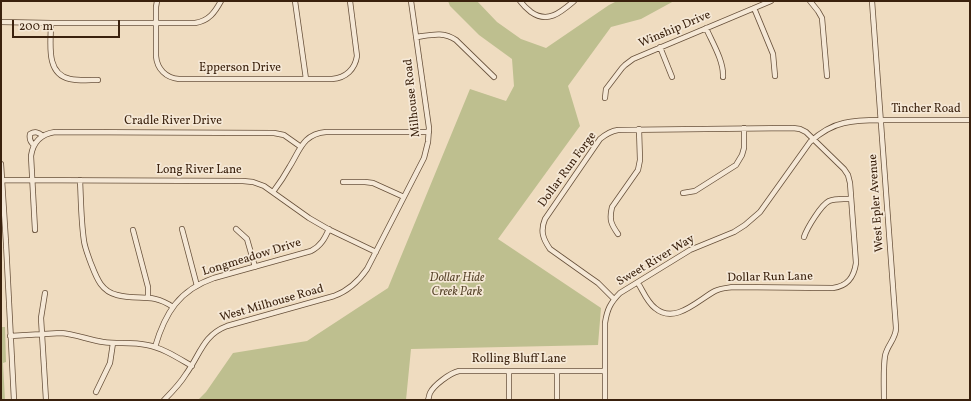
<!DOCTYPE html>
<style>
body{margin:0}
#map{position:relative;width:971px;height:401px;overflow:hidden;background:#efdcc0;font-family:Vollkorn,serif}
canvas{display:block}
.frame{position:absolute;inset:0;border:2px solid #3a210d;pointer-events:none}
.scale{position:absolute;left:12px;top:20px;width:108px;height:18px;box-sizing:border-box;border:2px solid #3a210d;border-top:0;padding-left:5px;font-size:12px;line-height:14px;white-space:nowrap;color:#3a210d;-webkit-text-stroke:3px #f5e8d6;paint-order:stroke}
</style>
<div id="map">
<canvas width="971" height="401"></canvas>
<div class="frame"></div>
<div class="scale">200 m</div>
</div>
<script>
const g = document.querySelector('canvas').getContext('2d');
g.lineJoin = 'round';
function fill(path, color) { g.fillStyle = color; g.fill(path, 'evenodd'); }
function stroke(path, color, width, dash) { g.strokeStyle = color; g.lineWidth = width; g.lineCap = dash ? 'butt' : 'round'; g.setLineDash(dash || []); g.stroke(path); }
function drawText(font, color, halo, rows, align = 'center') {
  g.font = font + ' Vollkorn,serif'; g.lineWidth = 3.5; g.setLineDash([]); g.textBaseline = 'middle'; g.strokeStyle = halo; g.fillStyle = color; for (const [text, x, y, turn = 0] of rows) {
    g.save(); g.translate(x, y); g.rotate((+turn || 0) * Math.PI / 180); g.textAlign = isNaN(turn) ? turn : align; if (halo) g.strokeText(text, 0, 0); g.fillText(text, 0, 0); g.restore();
  }
}
fill(new Path2D(`
 M 448,1 L 477,1 L 497,22 L 521,39 L 546,48 L 609,5 L 617,1 L 674,1 L 641,19 L 611,27 L 568,86 L 580,126 L 498,239 L 601,308 L 598,345 L 411,349 L 406,400 L 198,400 L 206,392 L 233,353 L 307,341 L 388,288 L 470,89 L 506,101 L 514,86 L 512,59 L 479,35 L 450,6 Z
 M 1,311 L 2,327 L 5,327 L 6,362 L 3,363 L 5,400 L 1,400 Z`), '#bebf8f');
const minor = new Path2D(`
 M 157,1 L 156,7 L 156,56 C 157,69 166,78 179,79 L 332,79 C 346,78 355,69 357,56 L 350,1
 M 295,1 L 306,79
 M 520,1 C 523,5 527,9 531,12 C 548,24 561,12 574,1
 M 810,1 L 818,11 L 822,18 L 827,76
 M 872,1 L 896,328 C 896,339 887,345 885,356 C 883,369 884,387 884,400
 M 754,8 L 773,54 L 775,76
 M 1,22 L 51,23 L 195,23 C 209,21 215,12 221,1
 M 51,23 C 51,42 45,74 70,79 C 79,81 89,80 98,80
 M 706,28 C 712,42 724,61 723,77
 M 416,37 C 431,35 443,31 456,40 L 494,77
 M 660,47 L 672,77
 M 605,98 L 606,89 L 622,68 L 625,65 L 633,59 L 771,1
 M 34,145 C 30,142 29,139 30,134 C 35,131 38,132 43,136
 M 1,164 L 6,243 L 14,400
 M 2,180 L 243,181 L 253,182 L 264,186 L 309,218 L 328,229 L 376,252
 M 80,180 C 81,200 81,221 84,241 C 85,248 88,255 90,261 C 96,276 100,291 117,295 C 139,301 151,292 173,307
 M 343,182 L 365,182 L 373,183 L 404,197
 M 273,192 C 279,184 285,175 290,166 C 300,150 303,134 326,132 L 429,132
 M 683,193 L 695,191 L 736,165 L 742,155 L 744,148 L 744,128
 M 182,229 L 197,286
 M 236,229 L 247,239 L 255,267
 M 35,230 L 31,156 C 33,142 41,134 55,132 L 274,133 L 284,135 L 301,147
 M 133,230 L 148,287 L 148,298
 M 618,234 C 611,224 609,220 612,207 L 638,170 L 640,160 L 639,129
 M 804,237 C 807,228 821,205 829,201 C 836,198 844,199 851,199
 M 45,293 L 41,318 L 46,400
 M 614,299 L 598,283 L 588,276 L 550,249 C 543,239 540,231 545,219 L 600,139 C 606,134 611,131 618,130 L 793,128 L 800,129 L 806,132 L 844,169 L 848,175 L 850,183 L 856,263 C 854,277 848,286 833,288 L 733,287 C 727,288 721,288 715,291 C 698,300 675,325 655,308 C 647,302 643,291 638,283
 M 10,336 L 61,333 C 75,334 89,340 103,342 C 118,344 132,342 147,345 C 163,348 178,358 192,366
 M 155,347 C 165,313 179,290 214,278 L 311,251 C 321,246 325,238 329,229
 M 509,371 L 509,400
 M 96,392 L 110,363 L 113,343
 M 164,400 C 172,392 180,384 186,374 C 200,355 203,335 227,326 L 334,296 C 348,291 358,282 367,269 L 424,158 L 428,142 L 429,128 L 411,1
 M 428,400 C 429,398 429,395 430,393 C 434,385 450,373 459,371 L 605,371
 M 557,400 L 557,371
 M 605,400 L 605,323 C 607,310 610,303 620,293 L 690,250 L 734,232 L 745,225 L 760,212 L 810,142 C 820,133 830,126 844,123 C 860,119 877,120 893,120 C 919,120 944,120 970,120`);
stroke(minor, '#67503a', 6);
stroke(minor, '#f5e8d6', 4.5);
drawText('12px', '#3a210d', '#f5e8d6', [
 ["Winship Drive",675,30,-23],
 ["Epperson Drive",240,69],
 ["Milhouse Road",413,98,-96],
 ["Tincher Road",926,110],
 ["Cradle River Drive",173,122],
 ["Dollar Run Forge",568,170,-54],
 ["Long River Lane",199,171],
 ["West Epler Avenue",877,203,-94],
 ["Longmeadow Drive",252,258,-17],
 ["Sweet River Way",656,261,-31],
 ["Dollar Run Lane",770,278,-1],
 ["West Milhouse Road",272,304,-16],
 ["Rolling Bluff Lane",519,360]
]);
drawText('italic 12px', '#5b482e', '#f5e8d6', [
 ["Dollar Hide",457,279],
 ["Creek Park",457,293]
]);
</script>
